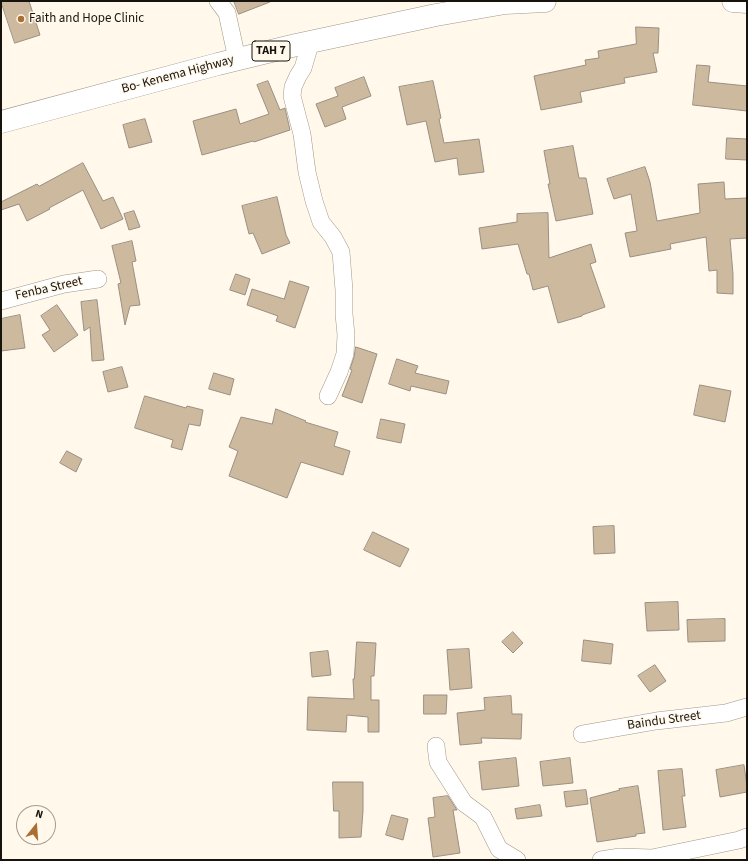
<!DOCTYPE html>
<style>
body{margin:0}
#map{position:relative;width:748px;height:861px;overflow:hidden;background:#fff8eb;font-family:"Source Sans 3",sans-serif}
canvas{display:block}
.frame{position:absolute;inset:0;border:2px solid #17140e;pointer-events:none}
.north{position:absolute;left:16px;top:805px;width:40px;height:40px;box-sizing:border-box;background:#fff8eb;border:1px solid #a29d93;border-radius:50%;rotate:17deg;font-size:11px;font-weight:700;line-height:16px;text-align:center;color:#17140e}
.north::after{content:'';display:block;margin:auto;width:14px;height:18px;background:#ac6f33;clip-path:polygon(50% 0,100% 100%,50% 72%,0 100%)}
</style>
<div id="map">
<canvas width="748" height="861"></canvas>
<div class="frame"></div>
<div class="north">N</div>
</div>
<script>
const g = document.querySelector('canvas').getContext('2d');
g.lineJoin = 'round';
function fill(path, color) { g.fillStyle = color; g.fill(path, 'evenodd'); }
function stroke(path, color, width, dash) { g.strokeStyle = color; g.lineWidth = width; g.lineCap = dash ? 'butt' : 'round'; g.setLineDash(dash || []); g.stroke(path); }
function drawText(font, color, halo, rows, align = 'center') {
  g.font = font + ' "Source Sans 3",sans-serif'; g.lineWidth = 3; g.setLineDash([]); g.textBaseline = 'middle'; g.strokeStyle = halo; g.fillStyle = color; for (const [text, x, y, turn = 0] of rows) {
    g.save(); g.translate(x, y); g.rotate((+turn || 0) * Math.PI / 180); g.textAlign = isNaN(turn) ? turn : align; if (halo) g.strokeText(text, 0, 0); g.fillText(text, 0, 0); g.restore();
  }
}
const building = new Path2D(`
 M 1,1 L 29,1 L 40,35 L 15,43 Z
 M 234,1 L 269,1 L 270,2 L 239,14 Z
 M 636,27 L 659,28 L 658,53 L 653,53 L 657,72 L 624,78 L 625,83 L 580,92 L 582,102 L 541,110 L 534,76 L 586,65 L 585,60 L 599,58 L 598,51 L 636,44 Z
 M 697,65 L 710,66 L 708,82 L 747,86 L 747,111 L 693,105 Z
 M 364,77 L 371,96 L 342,107 L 346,119 L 325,127 L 316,104 L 338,96 L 335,88 Z
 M 268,81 L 280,110 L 285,108 L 290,130 L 254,142 L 253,141 L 202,155 L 193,121 L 236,109 L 240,124 L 269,114 L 257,85 Z
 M 433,81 L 441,118 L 439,119 L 444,143 L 479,139 L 484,172 L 459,175 L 457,158 L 435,162 L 426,121 L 407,125 L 399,87 Z
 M 145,119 L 152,142 L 129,148 L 123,125 Z
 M 727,138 L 747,139 L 747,160 L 726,159 Z
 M 573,146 L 579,178 L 586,178 L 593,214 L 556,221 L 548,184 L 550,184 L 544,151 Z
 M 83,163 L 103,201 L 113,197 L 123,219 L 101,229 L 83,190 L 49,208 L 50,209 L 27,221 L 19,204 L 1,210 L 1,202 L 37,184 L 39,186 Z
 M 645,167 L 650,182 L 657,221 L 700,213 L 698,184 L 724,182 L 725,199 L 747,198 L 747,238 L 730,239 L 733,274 L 733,294 L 717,293 L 717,270 L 709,271 L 706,237 L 670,244 L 671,249 L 630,257 L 625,233 L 637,231 L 631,194 L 614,199 L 607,179 Z
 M 277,197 L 286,235 L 290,243 L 262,254 L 253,233 L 249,234 L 242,206 Z
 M 134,211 L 140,227 L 129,230 L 124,214 Z
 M 548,213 L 549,258 L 591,244 L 596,262 L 590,264 L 605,307 L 582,315 L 582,316 L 558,323 L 548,286 L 533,290 L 529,274 L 527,274 L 518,244 L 482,249 L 479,228 L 517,222 L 517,214 Z
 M 132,241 L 136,261 L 132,262 L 140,305 L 130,306 L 125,325 L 118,284 L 121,283 L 112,246 Z
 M 236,274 L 250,279 L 245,295 L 230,290 Z
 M 290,281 L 309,287 L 295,328 L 276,321 L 278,316 L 247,305 L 252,289 L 284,299 Z
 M 97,300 L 104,360 L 92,361 L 90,327 L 84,331 L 81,302 Z
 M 57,305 L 78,335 L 54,352 L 42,335 L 50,330 L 41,316 Z
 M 20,315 L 25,348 L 1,351 L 1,319 Z
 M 356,347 L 377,354 L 362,403 L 342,396 L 352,370 L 350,369 L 354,357 Z
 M 397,359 L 418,366 L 415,373 L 449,381 L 446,394 L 411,386 L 410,391 L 389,384 Z
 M 122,367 L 128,387 L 108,392 L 103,372 Z
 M 214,373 L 234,379 L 230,395 L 209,389 Z
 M 700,385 L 731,391 L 725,422 L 694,415 Z
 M 145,396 L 186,408 L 187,406 L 203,410 L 200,426 L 189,424 L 182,450 L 171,447 L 173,440 L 135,428 Z
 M 276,409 L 306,421 L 305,422 L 338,432 L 334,446 L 350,451 L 343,475 L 301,462 L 287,498 L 229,476 L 238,451 L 229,447 L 241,417 L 272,424 Z
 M 381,419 L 405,424 L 401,443 L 377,438 Z
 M 67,451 L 82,459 L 76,472 L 60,463 Z
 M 614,526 L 615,553 L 594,554 L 593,527 Z
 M 373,532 L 409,549 L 400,567 L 364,550 Z
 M 678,602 L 679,630 L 647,631 L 645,603 Z
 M 725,619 L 725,641 L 688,642 L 687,620 Z
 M 513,632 L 523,643 L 513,653 L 502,642 Z
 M 584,640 L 613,644 L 611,664 L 582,661 Z
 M 357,642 L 376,643 L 374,676 L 371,676 L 371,700 L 379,700 L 379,732 L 368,732 L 368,717 L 347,715 L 346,732 L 307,730 L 308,697 L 354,699 L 353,679 L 354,679 Z
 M 469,649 L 472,688 L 450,690 L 447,650 Z
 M 328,651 L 331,675 L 312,677 L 310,653 Z
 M 655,665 L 666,681 L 650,692 L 638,676 Z
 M 424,695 L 447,695 L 446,714 L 424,714 Z
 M 511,696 L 512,714 L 522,714 L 521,739 L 481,738 L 482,743 L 460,745 L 457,713 L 485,710 L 484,698 Z
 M 516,758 L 519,786 L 482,790 L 479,762 Z
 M 570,758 L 573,783 L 543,786 L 540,762 Z
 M 744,765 L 747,786 L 747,792 L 720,797 L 716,770 Z
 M 682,769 L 685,796 L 682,796 L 686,827 L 663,830 L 658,771 Z
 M 333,782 L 363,782 L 363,811 L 361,837 L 339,838 L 339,811 L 334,811 Z
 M 638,786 L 645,833 L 636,834 L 636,836 L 597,842 L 590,798 L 620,790 L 619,789 Z
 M 586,790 L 588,804 L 566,807 L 564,792 Z
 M 448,796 L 457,810 L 453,810 L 460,853 L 433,857 L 428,818 L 435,817 L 433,798 Z
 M 540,805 L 542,816 L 517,819 L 515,809 Z
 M 392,815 L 408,819 L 403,840 L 386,835 Z`);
fill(building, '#cdb99d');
stroke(building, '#999083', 1);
const minor = new Path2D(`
 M 218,1 L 227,13 L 237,59
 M 311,41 L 303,68 L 298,76 L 293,87 L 292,96 L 302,134 L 307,172 L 314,201 L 321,222 L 333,237 L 341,252 L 344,290 L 344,314 L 346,335 L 345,354 L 339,372 L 328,396
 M 1,301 L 64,284 L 98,279
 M 582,734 L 656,721 L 726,713 L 747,707
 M 436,746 L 438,762 L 464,803 L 483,817 L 499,849 L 517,860
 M 601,860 L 620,857 L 652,858 L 739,840 L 747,837`);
const highway = new Path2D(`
 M 733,1 L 747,2
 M 1,122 L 218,64 L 296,45 L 436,15 L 505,3 L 545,1`);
stroke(minor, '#a09789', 18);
stroke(highway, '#a09789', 23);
stroke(minor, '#fff', 17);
stroke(highway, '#fff', 22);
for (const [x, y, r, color] of [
 [21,19,4,"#ac6f33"]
]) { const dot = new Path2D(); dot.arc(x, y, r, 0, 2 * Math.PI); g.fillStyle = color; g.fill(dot); stroke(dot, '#fff8eb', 1.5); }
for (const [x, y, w] of [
 [271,51,38]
]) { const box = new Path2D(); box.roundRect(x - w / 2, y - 10, w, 20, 3); g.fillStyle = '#fff8eb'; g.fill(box); stroke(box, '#17140e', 1); }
drawText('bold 12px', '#17140e', null, [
 ["TAH 7",271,51]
]);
drawText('13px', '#17140e', '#fff8eb', [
 ["Faith and Hope Clinic",29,19]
], 'left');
drawText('13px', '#17140e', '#fff8eb', [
 ["Bo- Kenema Highway",178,75,-15],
 ["Fenba Street",49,289,-13],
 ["Baindu Street",664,721,-8]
]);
</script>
